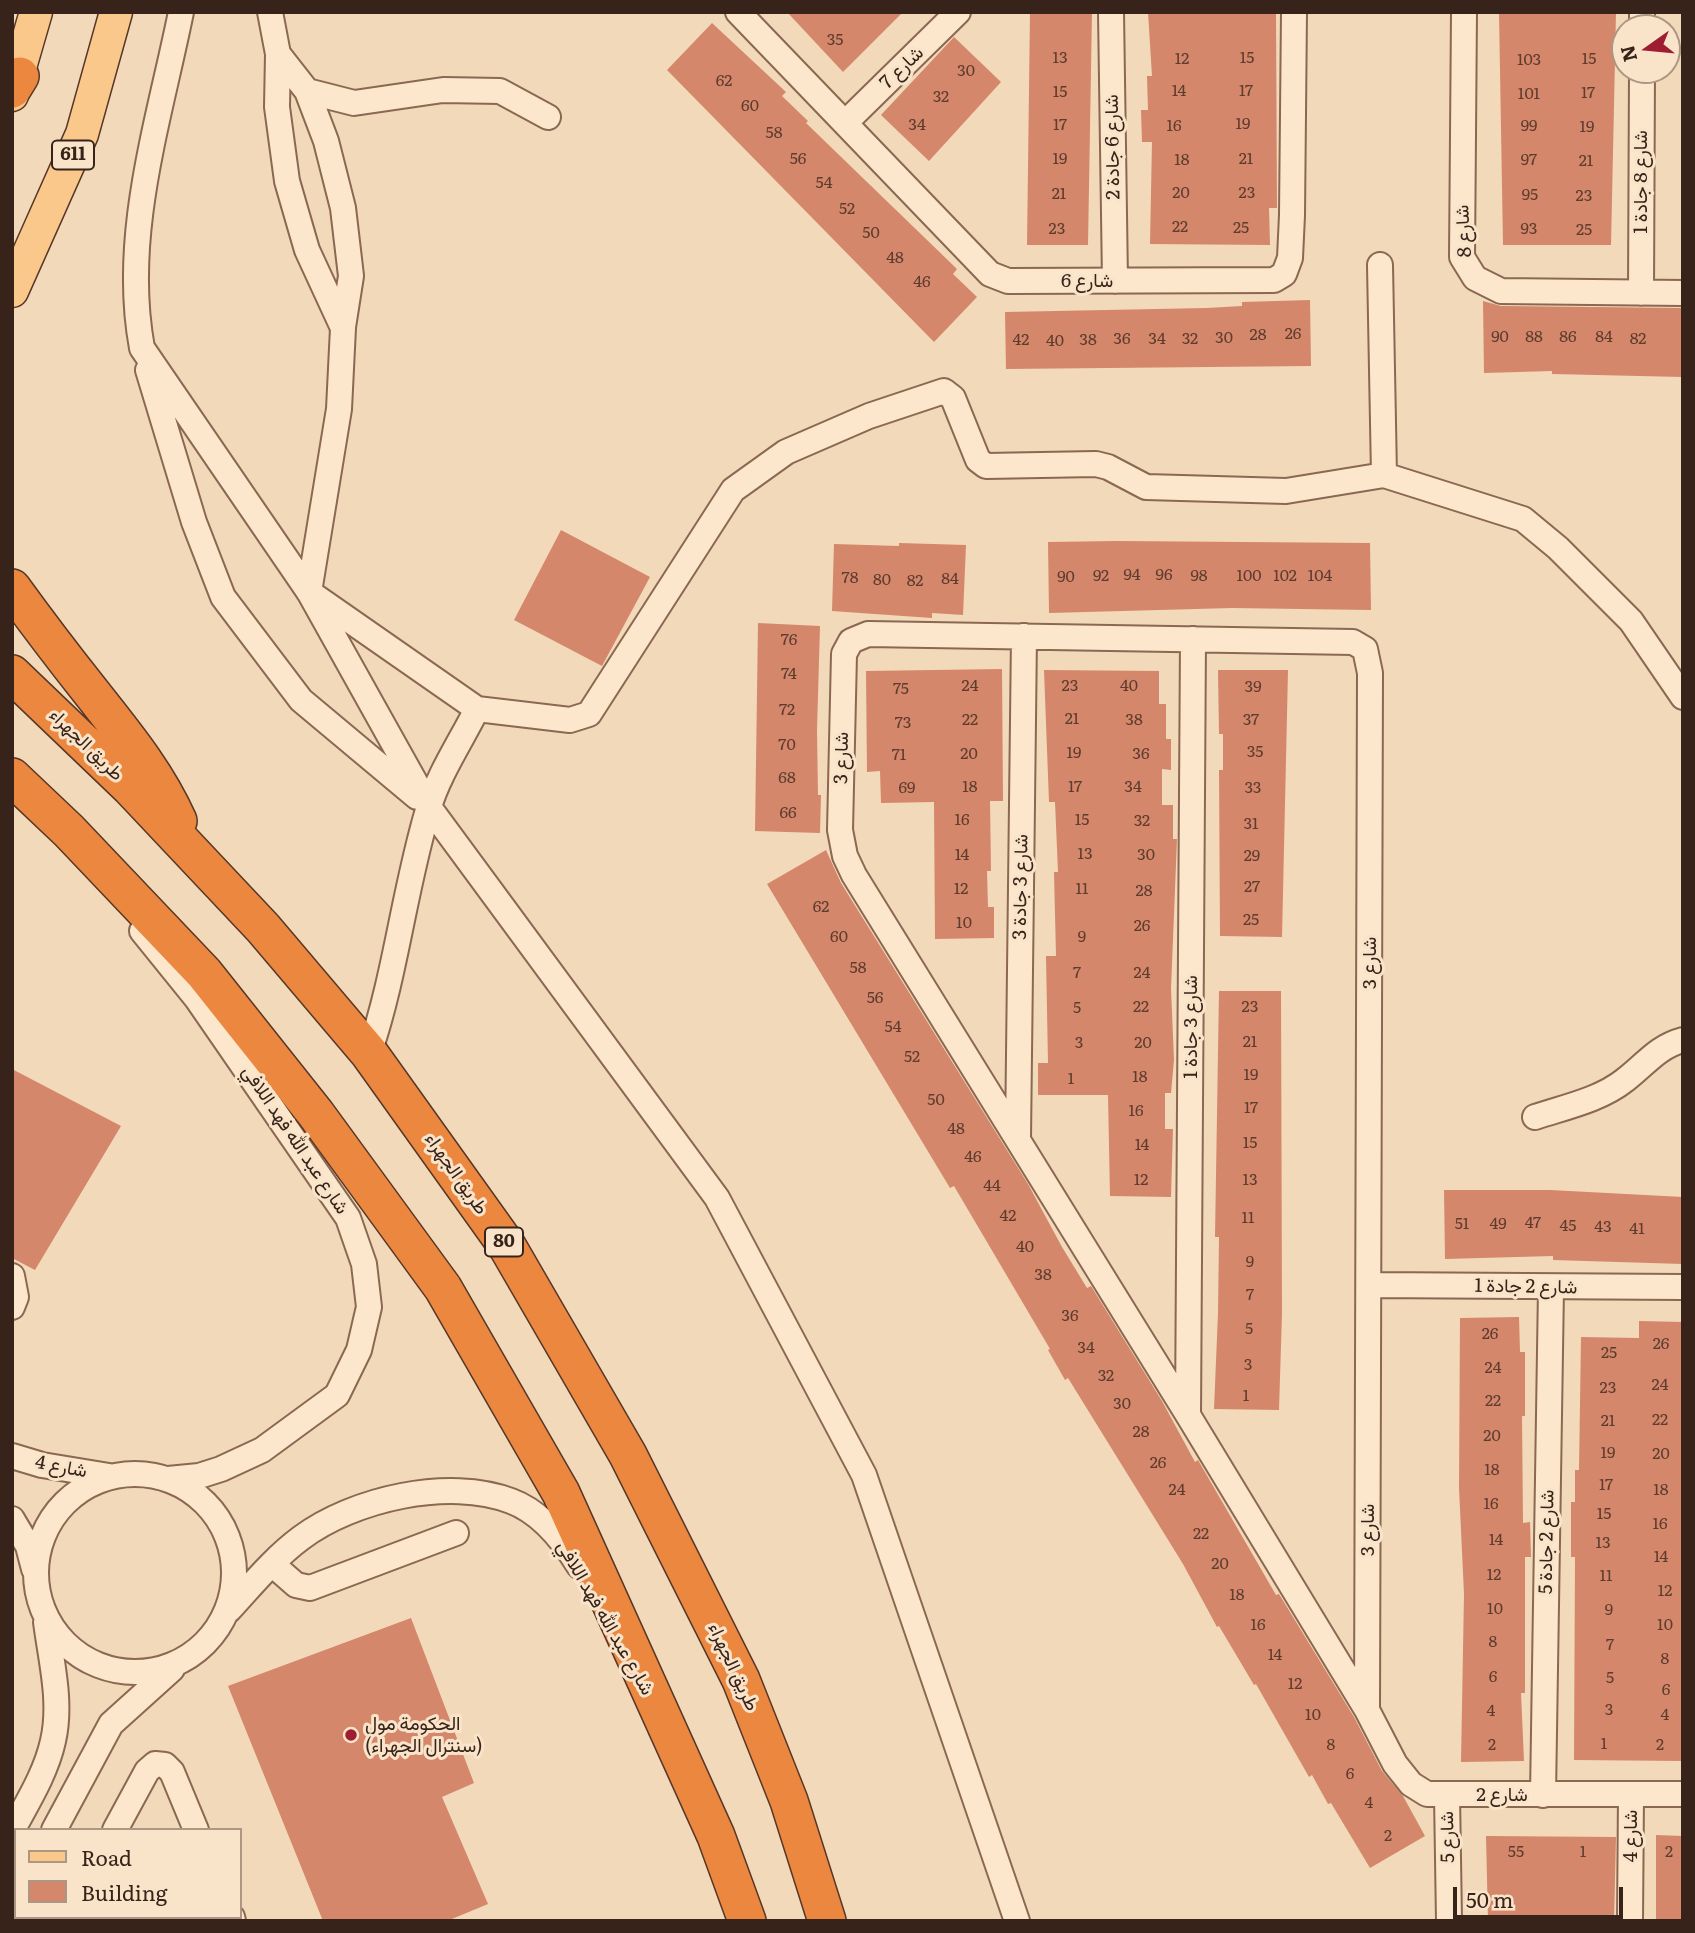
<!DOCTYPE html>
<meta charset="utf-8">
<style>
body{margin:0}
#map{position:relative;width:1695px;height:1933px;overflow:hidden;background:#f2d9b9;font-family:Literata,serif}
canvas{display:block}
.frame{position:absolute;inset:0;border:14px solid #372319;pointer-events:none}
.legend{position:absolute;left:14px;top:1828px;width:228px;height:91px;box-sizing:border-box;background:#f9e4ca;border:2px solid #ab9783;margin:0;padding:9px 12px;list-style:none;font-size:21px;color:#372319}
.legend li{display:flex;align-items:center;gap:14px;height:35px}
.legend b{width:35px;border:2px solid #ab9783}
.north{position:absolute;left:1611px;top:14px;width:70px;height:70px;box-sizing:border-box;background:#f9e4ca;border:2px solid #ab9783;border-radius:50%;rotate:255deg;font-size:19px;font-weight:700;line-height:28px;text-align:center;color:#372319}
.north::after{content:'';display:block;margin:auto;width:24px;height:32px;background:#9f1d31;clip-path:polygon(50% 0,100% 100%,50% 72%,0 100%)}
.scale{position:absolute;left:1453px;top:1887px;width:170px;height:32px;box-sizing:border-box;border:4px solid #372319;border-top:0;padding-left:9px;font-size:21px;line-height:24px;white-space:nowrap;color:#372319;-webkit-text-stroke:5px #f9e4ca;paint-order:stroke}
</style>
<div id="map">
<canvas width="1695" height="1933"></canvas>
<div class="frame"></div>
<ul class="legend">
<li><b style="height:9px;background:#fbc88c"></b>Road</li>
<li><b style="height:19px;background:#d4876b"></b>Building</li>
</ul>
<div class="north">N</div>
<div class="scale">50 m</div>
</div>
<script>
const g = document.querySelector('canvas').getContext('2d');
g.lineJoin = 'round';
function fill(path, color) { g.fillStyle = color; g.fill(path, 'evenodd'); }
function stroke(path, color, width, dash) { g.strokeStyle = color; g.lineWidth = width; g.lineCap = dash ? 'butt' : 'round'; g.setLineDash(dash || []); g.stroke(path); }
function drawText(font, color, halo, rows, align = 'center') {
  g.font = font + ' Literata,Vazirmatn,serif'; g.lineWidth = 6; g.setLineDash([]); g.textBaseline = 'middle'; g.strokeStyle = halo; g.fillStyle = color; for (const [text, x, y, turn = 0] of rows) {
    g.save(); g.translate(x, y); g.rotate((+turn || 0) * Math.PI / 180); g.textAlign = isNaN(turn) ? turn : align; if (halo) g.strokeText(text, 0, 0); g.fillText(text, 0, 0); g.restore();
  }
}
fill(new Path2D(`
 M 787,12 L 903,12 L 843,72 Z
 M 1030,12 L 1092,12 L 1088,245 L 1027,245 Z
 M 1148,12 L 1276,12 L 1277,208 L 1269,208 L 1270,245 L 1150,244 L 1152,142 L 1142,142 L 1141,110 L 1148,110 L 1147,76 L 1152,76 Z
 M 1499,12 L 1616,12 L 1611,245 L 1503,245 Z
 M 712,23 L 786,92 L 782,96 L 808,121 L 806,123 L 957,269 L 953,274 L 977,297 L 934,342 L 667,70 Z
 M 954,37 L 1001,82 L 929,161 L 881,115 Z
 M 1310,300 L 1311,366 L 1006,369 L 1005,312 L 1207,308 L 1242,306 L 1242,302 Z
 M 1483,301 L 1501,306 L 1683,308 L 1683,377 L 1552,374 L 1552,371 L 1484,373 Z
 M 561,530 L 650,577 L 602,666 L 514,620 Z
 M 1116,541 L 1370,543 L 1371,610 L 1232,608 L 1049,613 L 1048,542 Z
 M 899,543 L 966,545 L 963,615 L 932,613 L 932,618 L 832,611 L 834,544 L 899,546 Z
 M 758,623 L 820,626 L 817,730 L 818,795 L 821,795 L 820,833 L 755,831 Z
 M 1002,669 L 1003,801 L 990,801 L 991,871 L 987,871 L 988,907 L 994,907 L 994,938 L 935,939 L 934,802 L 881,803 L 880,771 L 867,772 L 866,671 Z
 M 1044,670 L 1159,671 L 1159,704 L 1166,704 L 1166,739 L 1171,739 L 1171,770 L 1162,769 L 1162,805 L 1173,805 L 1173,839 L 1177,839 L 1171,989 L 1174,1060 L 1171,1093 L 1165,1093 L 1165,1129 L 1173,1129 L 1171,1197 L 1110,1196 L 1108,1095 L 1038,1095 L 1038,1063 L 1048,1063 L 1046,956 L 1056,956 L 1054,872 L 1058,872 L 1055,802 L 1049,802 Z
 M 1218,670 L 1288,670 L 1282,937 L 1220,936 L 1219,770 L 1223,770 L 1223,734 L 1219,734 Z
 M 826,850 L 841,883 L 1028,1184 L 1062,1247 L 1087,1288 L 1091,1286 L 1162,1401 L 1195,1462 L 1198,1460 L 1276,1595 L 1279,1594 L 1354,1717 L 1382,1771 L 1403,1796 L 1425,1836 L 1370,1868 L 1331,1803 L 1328,1804 L 1312,1775 L 1309,1777 L 1256,1684 L 1254,1685 L 1219,1626 L 1217,1627 L 1183,1564 L 1068,1378 L 1065,1380 L 1048,1350 L 1050,1349 L 954,1186 L 950,1188 L 767,884 Z
 M 1219,991 L 1281,991 L 1282,1313 L 1279,1410 L 1214,1409 L 1218,1313 L 1219,1237 L 1215,1237 Z
 M 12,1069 L 121,1126 L 35,1270 L 12,1258 Z
 M 1444,1190 L 1550,1190 L 1683,1197 L 1683,1264 L 1553,1260 L 1553,1256 L 1445,1259 Z
 M 1519,1317 L 1520,1352 L 1525,1352 L 1525,1416 L 1522,1416 L 1523,1523 L 1530,1522 L 1531,1557 L 1525,1557 L 1525,1693 L 1521,1693 L 1524,1761 L 1461,1762 L 1464,1594 L 1459,1488 L 1460,1318 Z
 M 1639,1321 L 1683,1322 L 1683,1761 L 1574,1760 L 1575,1557 L 1571,1557 L 1571,1502 L 1575,1502 L 1575,1470 L 1579,1470 L 1581,1337 L 1639,1338 Z
 M 411,1618 L 474,1783 L 442,1797 L 488,1904 L 447,1921 L 323,1921 L 228,1686 Z
 M 1656,1835 L 1683,1836 L 1683,1921 L 1656,1921 Z
 M 1486,1836 L 1616,1837 L 1614,1921 L 1488,1921 Z`), '#d4876b');
const minor = new Path2D(`
 M 181,12 C 159,121 121,236 142,348 L 309,592 L 429,807 L 717,1198 L 864,1475 L 1017,1921
 M 270,12 L 278,54 L 277,107 L 287,181 L 307,250 L 343,328 L 339,409 L 309,592 L 477,709 L 570,720 L 589,714 L 733,490 L 786,452 L 869,416 L 944,391 L 953,398 L 978,460 L 986,466 L 1096,464 L 1108,467 L 1146,487 L 1286,491 L 1384,475 L 1523,519 L 1558,548 L 1631,621 L 1683,697
 M 738,12 L 990,274 L 1008,281 L 1274,280 L 1284,274 L 1290,258 L 1292,215 L 1294,12
 M 1111,12 L 1115,281
 M 1464,12 L 1462,257 L 1475,278 L 1501,291 L 1683,293
 M 1642,28 L 1642,12
 M 278,54 L 307,91 L 326,141 L 343,208 L 351,276 L 343,327
 M 307,91 L 354,103 L 443,90 L 500,91 L 548,117
 M 845,123 L 958,12
 M 1380,265 L 1384,475
 M 1641,293 L 1642,70
 M 148,370 L 194,522 L 223,597 L 301,700 L 417,797
 M 142,931 L 197,999 L 348,1218 L 364,1264 L 369,1307 L 359,1350 L 337,1395 L 262,1450 L 221,1469 L 199,1476 L 168,1479
 M 369,1053 C 396,974 404,890 428,810 C 438,775 461,741 477,709
 M 1535,1117 C 1565,1107 1600,1100 1625,1080 C 1646,1064 1657,1047 1683,1040
 M 1018,1138 L 1024,636
 M 12,1276 L 16,1297 L 12,1307
 M 1370,1285 L 1683,1287
 M 1188,1415 L 1193,639
 M 12,1456 L 42,1465 L 109,1476
 M36 1573a99 99 0 1 1 198 0a99 99 0 1 1-198 0Z
 M 12,1519 L 28,1546 L 34,1569
 M 272,1564 L 296,1585 L 310,1588 L 456,1533
 M 229,1610 C 252,1585 274,1558 301,1538 C 353,1499 449,1477 511,1501 C 541,1512 563,1540 579,1566
 M 1367,1710 L 1370,673 L 1365,649 L 1353,642 L 868,634 L 851,641 L 844,654 L 840,830 L 845,856 L 854,875 L 1188,1415 L 1367,1710 L 1395,1764 L 1411,1784 L 1427,1794 L 1683,1794
 M 1447,1795 L 1449,1921
 M 1543,1795 L 1551,1288
 M 54,1830 L 111,1724 L 172,1669
 M 115,1830 L 147,1771 L 155,1764 L 165,1765 L 172,1772 L 196,1830
 M 12,1831 C 27,1803 46,1773 53,1741 C 62,1702 51,1661 46,1622
 M 12,1912 L 16,1905
 M 232,1917 L 233,1921
 M 66,1921 L 68,1917
 M 1630,1921 L 1631,1794`);
const major = new Path2D(`
 M 12,95 L 36,12
 M 12,291 L 82,134 L 116,12`);
const highway = new Path2D(`
 M 12,89 L 20,76
 M 12,588 C 38,624 64,658 91,692 C 124,734 156,772 178,821
 M 12,674 L 131,788 L 263,928 L 369,1053 L 507,1246 L 628,1455 L 741,1680 L 789,1801 L 827,1921
 M 12,777 L 69,831 L 204,973 L 316,1114 L 443,1288 L 561,1493 L 716,1836 L 747,1921`);
stroke(minor, '#8a6852', 28);
stroke(major, '#563728', 35);
stroke(highway, '#563728', 40);
stroke(minor, '#fce7cd', 24);
stroke(major, '#fbc88c', 32);
stroke(highway, '#ec873f', 37);
for (const [x, y, r, color] of [
 [351,1735,7,"#9f1d31"]
]) { const dot = new Path2D(); dot.arc(x, y, r, 0, 2 * Math.PI); g.fillStyle = color; g.fill(dot); stroke(dot, '#f9e4ca', 2.5); }
drawText('16px', '#5e3c2e', null, [
 ["35",835,40],
 ["13",1060,58],
 ["15",1247,58],
 ["12",1182,59],
 ["15",1589,59],
 ["103",1529,60],
 ["30",966,71],
 ["62",724,81],
 ["14",1179,91],
 ["17",1246,91],
 ["15",1060,92],
 ["17",1588,93],
 ["101",1529,94],
 ["32",941,97],
 ["60",750,106],
 ["19",1243,124],
 ["34",917,125],
 ["17",1060,125],
 ["16",1174,126],
 ["99",1529,126],
 ["19",1587,127],
 ["58",774,133],
 ["56",798,159],
 ["19",1060,159],
 ["21",1246,159],
 ["18",1182,160],
 ["97",1529,160],
 ["21",1586,161],
 ["54",824,183],
 ["20",1181,193],
 ["23",1247,193],
 ["21",1059,194],
 ["95",1530,195],
 ["23",1584,196],
 ["52",847,209],
 ["22",1180,227],
 ["25",1241,228],
 ["23",1057,229],
 ["93",1529,229],
 ["25",1584,230],
 ["50",871,233],
 ["48",895,258],
 ["46",922,282],
 ["26",1293,334],
 ["28",1258,335],
 ["90",1500,337],
 ["88",1534,337],
 ["86",1568,337],
 ["84",1604,337],
 ["30",1224,338],
 ["36",1122,339],
 ["34",1157,339],
 ["32",1190,339],
 ["82",1638,339],
 ["42",1021,340],
 ["38",1088,340],
 ["40",1055,341],
 ["94",1132,575],
 ["96",1164,575],
 ["92",1101,576],
 ["98",1199,576],
 ["100",1249,576],
 ["102",1285,576],
 ["104",1320,576],
 ["90",1066,577],
 ["78",850,578],
 ["84",950,579],
 ["80",882,580],
 ["82",915,581],
 ["76",789,640],
 ["74",789,674],
 ["24",970,686],
 ["23",1070,686],
 ["40",1129,686],
 ["39",1253,687],
 ["75",901,689],
 ["72",787,710],
 ["21",1072,719],
 ["22",970,720],
 ["38",1134,720],
 ["37",1251,720],
 ["73",903,723],
 ["70",787,745],
 ["35",1255,752],
 ["19",1074,753],
 ["20",969,754],
 ["36",1141,754],
 ["71",899,755],
 ["68",787,778],
 ["18",970,787],
 ["17",1075,787],
 ["34",1133,787],
 ["69",907,788],
 ["33",1253,788],
 ["66",788,813],
 ["16",962,820],
 ["15",1082,820],
 ["32",1142,821],
 ["31",1251,824],
 ["13",1085,854],
 ["14",962,855],
 ["30",1146,855],
 ["29",1252,856],
 ["27",1252,887],
 ["12",961,889],
 ["11",1082,889],
 ["28",1144,891],
 ["62",821,907],
 ["25",1251,920],
 ["10",964,923],
 ["26",1142,926],
 ["60",839,937],
 ["9",1082,937],
 ["58",858,968],
 ["7",1077,973],
 ["24",1142,973],
 ["56",875,998],
 ["22",1141,1007],
 ["23",1250,1007],
 ["5",1077,1008],
 ["54",893,1027],
 ["21",1250,1042],
 ["3",1079,1043],
 ["20",1143,1043],
 ["52",912,1057],
 ["19",1251,1075],
 ["18",1140,1077],
 ["1",1071,1079],
 ["50",936,1100],
 ["17",1251,1108],
 ["16",1136,1111],
 ["48",956,1129],
 ["15",1250,1143],
 ["14",1142,1145],
 ["46",973,1157],
 ["12",1141,1180],
 ["13",1250,1180],
 ["44",992,1186],
 ["42",1008,1216],
 ["11",1248,1218],
 ["47",1533,1223],
 ["51",1462,1224],
 ["49",1498,1224],
 ["45",1568,1226],
 ["43",1603,1227],
 ["41",1637,1229],
 ["40",1025,1247],
 ["9",1250,1262],
 ["38",1043,1275],
 ["7",1250,1295],
 ["36",1070,1316],
 ["5",1249,1329],
 ["26",1490,1334],
 ["26",1661,1344],
 ["34",1086,1348],
 ["25",1609,1353],
 ["3",1248,1365],
 ["24",1493,1368],
 ["32",1106,1376],
 ["24",1660,1385],
 ["23",1608,1388],
 ["1",1246,1396],
 ["22",1493,1401],
 ["30",1122,1404],
 ["22",1660,1420],
 ["21",1608,1421],
 ["28",1141,1432],
 ["20",1492,1436],
 ["19",1608,1453],
 ["20",1661,1454],
 ["26",1158,1463],
 ["18",1492,1470],
 ["17",1606,1485],
 ["24",1177,1490],
 ["18",1661,1490],
 ["16",1491,1504],
 ["15",1604,1514],
 ["16",1660,1524],
 ["22",1201,1534],
 ["14",1496,1540],
 ["13",1603,1543],
 ["14",1661,1557],
 ["20",1220,1564],
 ["12",1494,1575],
 ["11",1606,1576],
 ["12",1665,1591],
 ["18",1237,1595],
 ["10",1495,1609],
 ["9",1609,1610],
 ["16",1258,1625],
 ["10",1665,1625],
 ["8",1493,1642],
 ["7",1610,1645],
 ["14",1275,1655],
 ["8",1665,1659],
 ["6",1493,1677],
 ["5",1610,1678],
 ["12",1295,1684],
 ["6",1666,1690],
 ["3",1609,1710],
 ["4",1491,1711],
 ["10",1313,1715],
 ["4",1665,1715],
 ["1",1604,1744],
 ["8",1331,1745],
 ["2",1492,1745],
 ["2",1660,1745],
 ["6",1350,1774],
 ["4",1369,1803],
 ["2",1388,1836],
 ["55",1516,1852],
 ["1",1583,1852],
 ["2",1669,1852]
]);
for (const [x, y, w] of [
 [73,155,42],
 [504,1242,38]
]) { const box = new Path2D(); box.roundRect(x - w / 2, y - 14.5, w, 29, 5); g.fillStyle = '#f9e4ca'; g.fill(box); stroke(box, '#372319', 2); }
drawText('bold 18px', '#372319', null, [
 ["611",73,155],
 ["80",504,1242]
]);
drawText('19px', '#372319', '#f9e4ca', [
 ["شارع 7",902,68,-44],
 ["شارع 6 جادة 2",1113,147,-91],
 ["شارع 8 جادة 1",1641,182,-90],
 ["شارع 8",1464,231,-93],
 ["شارع 6",1087,281],
 ["طريق الجهراء",86,745,44],
 ["شارع 3",842,758,-89],
 ["شارع 3 جادة 3",1021,887,-89],
 ["شارع 3",1370,963,-90],
 ["شارع 3 جادة 1",1191,1027,-90],
 ["شارع عبد الله فهد اللافي",295,1140,56],
 ["طريق الجهراء",456,1174,55],
 ["شارع 2 جادة 1",1526,1287,1],
 ["شارع 4",61,1467,11],
 ["شارع 3",1368,1530,-90],
 ["شارع 2 جادة 5",1547,1542,-89],
 ["شارع عبد الله فهد اللافي",605,1618,60],
 ["طريق الجهراء",733,1667,65],
 ["شارع 2",1502,1795],
 ["شارع 4",1631,1836,-90],
 ["شارع 5",1448,1837,-91]
]);
drawText('19px', '#372319', '#f9e4ca', [
 ["الحكومة مول",365,1724],
 ["(سنترال الجهراء)",365,1746]
], 'left');
</script>
